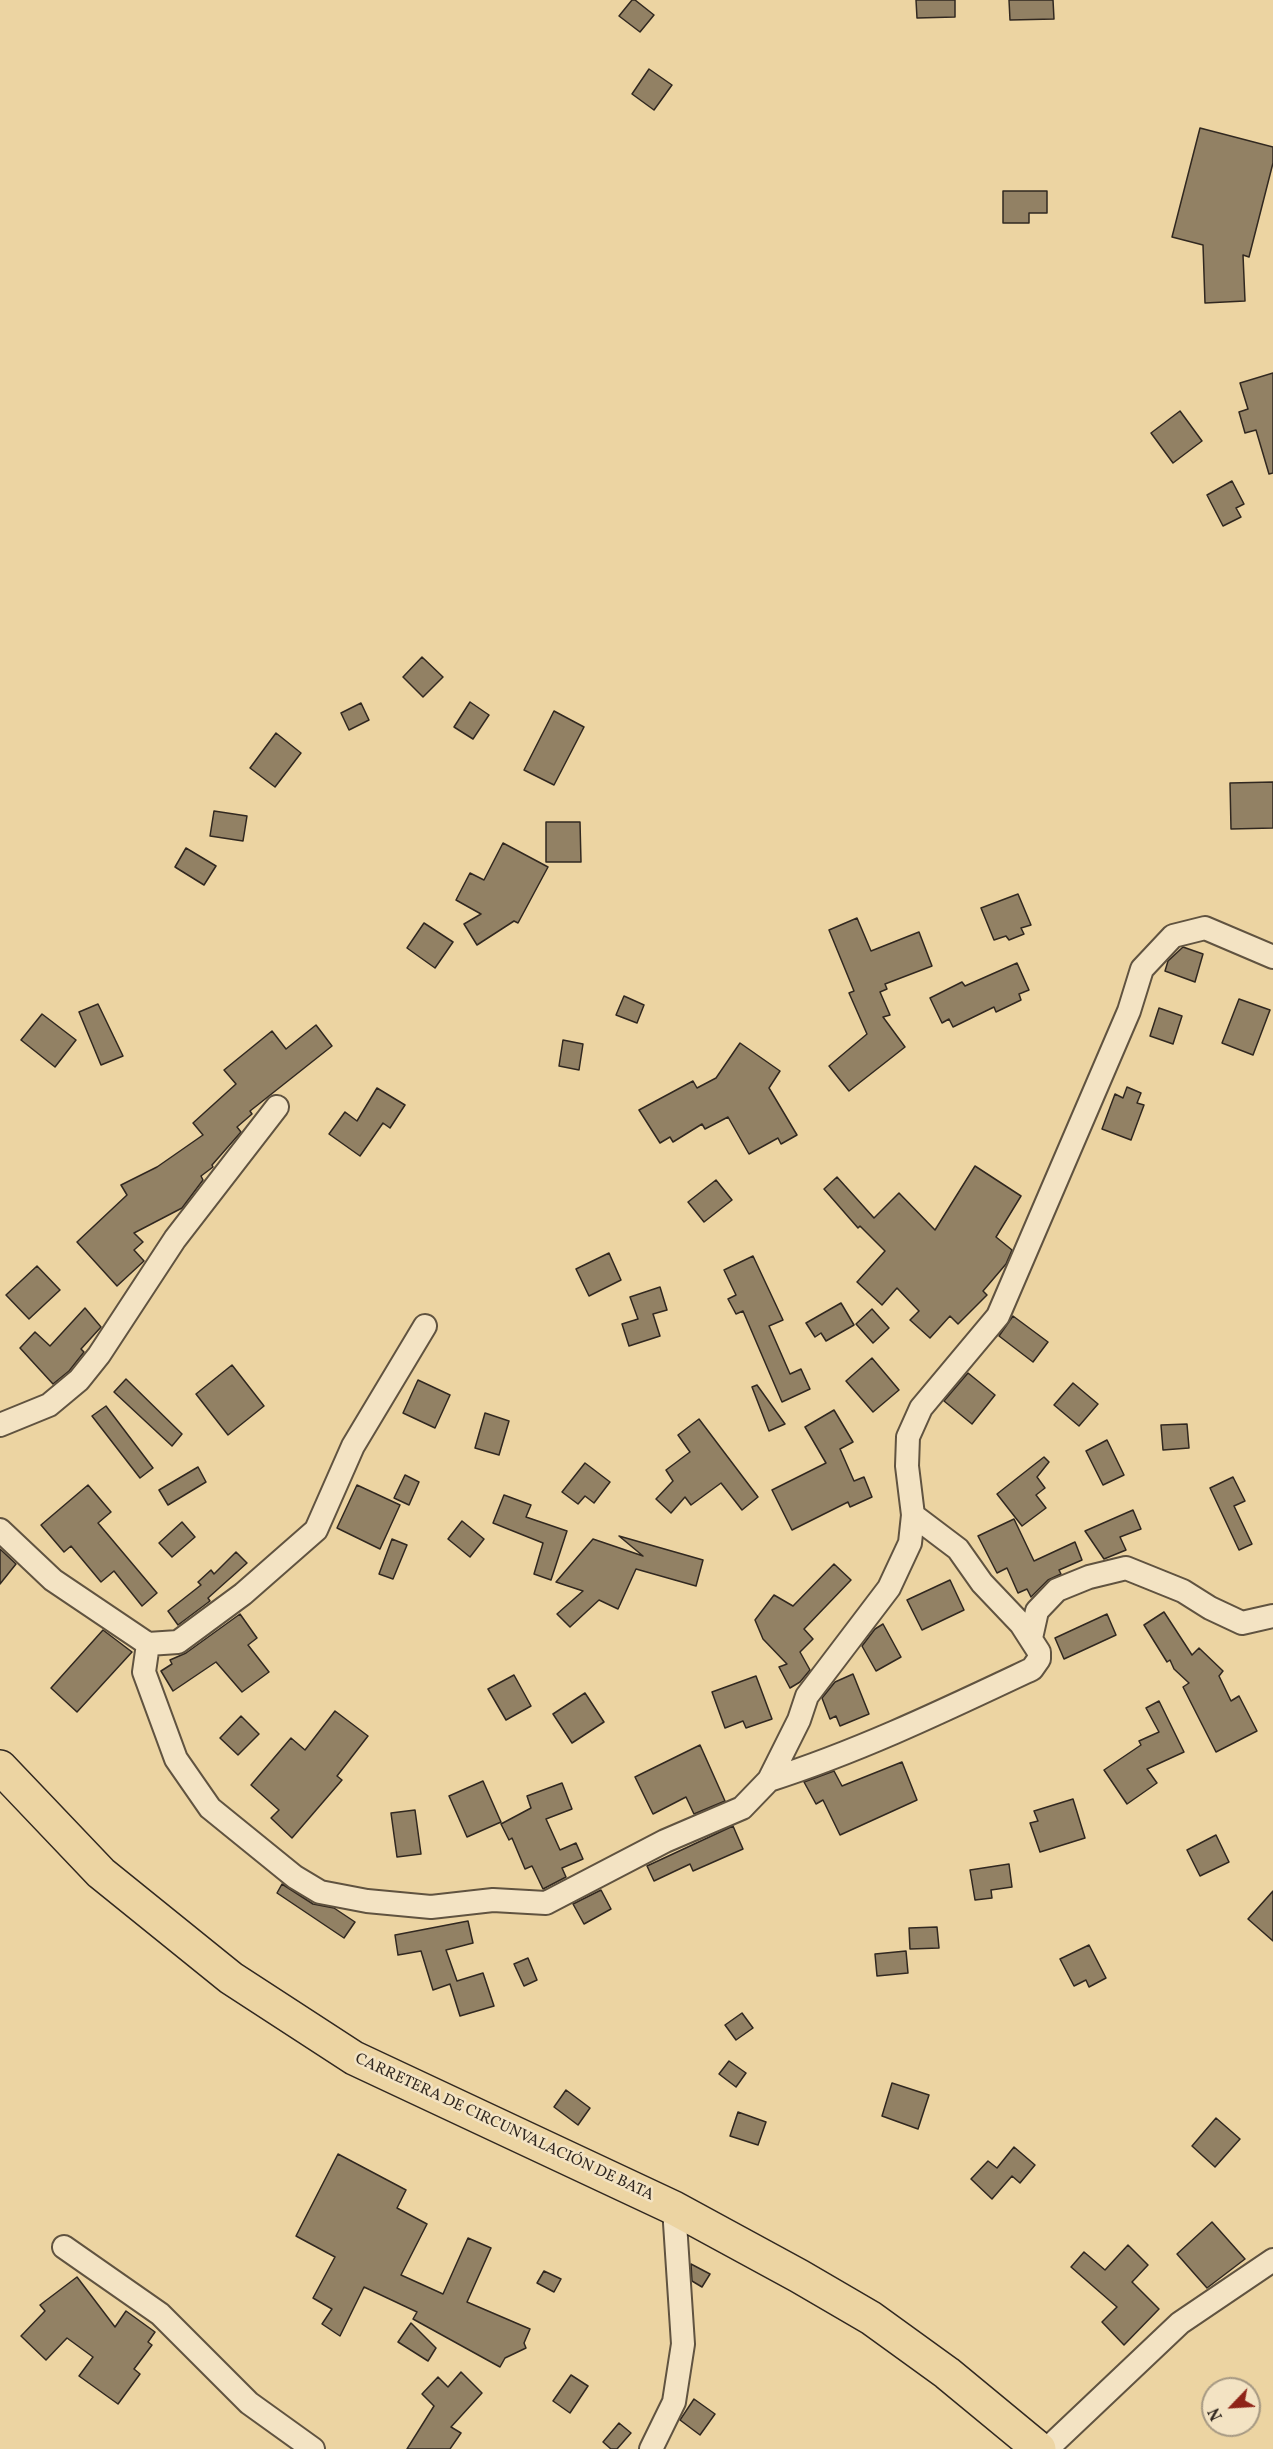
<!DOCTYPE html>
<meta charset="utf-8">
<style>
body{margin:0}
#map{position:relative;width:1273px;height:2449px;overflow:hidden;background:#ecd4a2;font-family:Vollkorn,serif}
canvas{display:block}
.north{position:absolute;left:1201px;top:2377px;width:60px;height:60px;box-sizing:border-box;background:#f3e3c3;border:2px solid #a59882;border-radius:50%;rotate:245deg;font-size:16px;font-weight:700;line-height:24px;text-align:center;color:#312820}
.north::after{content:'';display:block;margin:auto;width:21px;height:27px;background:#8f2418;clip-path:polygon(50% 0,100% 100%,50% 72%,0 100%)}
</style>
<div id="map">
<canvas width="1273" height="2449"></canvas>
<div class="north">N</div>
</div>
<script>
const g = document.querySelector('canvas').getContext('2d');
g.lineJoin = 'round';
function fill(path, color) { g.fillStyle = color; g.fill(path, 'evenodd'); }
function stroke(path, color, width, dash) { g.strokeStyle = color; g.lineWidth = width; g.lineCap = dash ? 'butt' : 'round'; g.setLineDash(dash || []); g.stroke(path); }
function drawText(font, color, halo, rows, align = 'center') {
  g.font = font + ' Vollkorn,serif'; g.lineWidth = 5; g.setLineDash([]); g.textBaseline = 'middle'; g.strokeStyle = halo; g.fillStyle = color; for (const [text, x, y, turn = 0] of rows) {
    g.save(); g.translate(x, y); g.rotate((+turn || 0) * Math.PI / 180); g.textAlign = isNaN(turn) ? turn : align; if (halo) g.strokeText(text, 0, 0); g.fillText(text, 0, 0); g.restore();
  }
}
const building = new Path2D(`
 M 632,0 L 635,0 L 654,15 L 640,32 L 619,16 Z
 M 916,0 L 955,0 L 955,17 L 917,18 Z
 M 1009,0 L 1053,0 L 1054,19 L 1010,20 Z
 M 649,69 L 672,85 L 654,110 L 632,94 Z
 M 1200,128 L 1273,147 L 1273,163 L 1249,257 L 1243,255 L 1245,301 L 1205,303 L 1203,245 L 1172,237 Z
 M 1003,191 L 1047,191 L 1047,213 L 1029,213 L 1029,223 L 1003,223 Z
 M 1273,373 L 1273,473 L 1269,474 L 1256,430 L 1245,433 L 1239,412 L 1248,409 L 1240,383 Z
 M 1180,411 L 1202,441 L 1173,463 L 1151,433 Z
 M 1232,481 L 1244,504 L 1236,508 L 1241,517 L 1223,526 L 1207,495 Z
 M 422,657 L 443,677 L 423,697 L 403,677 Z
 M 470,702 L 489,715 L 473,739 L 454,727 Z
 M 361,703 L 369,720 L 349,730 L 341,713 Z
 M 554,711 L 584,727 L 554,785 L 524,770 Z
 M 276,733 L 301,753 L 275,787 L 250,768 Z
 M 1273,782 L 1273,828 L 1231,829 L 1230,783 Z
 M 214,811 L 247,816 L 243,841 L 210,836 Z
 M 546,822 L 580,822 L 581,862 L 546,862 Z
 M 503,843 L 548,867 L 518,923 L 514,921 L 477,945 L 464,924 L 481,914 L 456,900 L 470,873 L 484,880 Z
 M 186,848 L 216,866 L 204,885 L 175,867 Z
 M 1018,894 L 1031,925 L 1021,928 L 1024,934 L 1009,940 L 1006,936 L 994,940 L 981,908 Z
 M 857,918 L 871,951 L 919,932 L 932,966 L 885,984 L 887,989 L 880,992 L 890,1015 L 883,1017 L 905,1047 L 849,1091 L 829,1066 L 867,1034 L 849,993 L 854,991 L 829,930 Z
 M 424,923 L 453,942 L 435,968 L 407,948 Z
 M 1183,947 L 1203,954 L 1195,982 L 1165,971 L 1168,961 Z
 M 1017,963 L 1029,990 L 1019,994 L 1021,1000 L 996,1012 L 994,1007 L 953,1027 L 949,1019 L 942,1023 L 930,998 L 962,982 L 965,986 Z
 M 624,996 L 644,1005 L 637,1023 L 616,1015 Z
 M 1239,999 L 1270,1010 L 1253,1055 L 1222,1043 Z
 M 98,1004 L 123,1056 L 101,1065 L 79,1012 Z
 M 1159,1008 L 1182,1016 L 1173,1044 L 1150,1036 Z
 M 42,1014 L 76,1040 L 55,1067 L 21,1040 Z
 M 316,1025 L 332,1046 L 250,1111 L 252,1114 L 237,1127 L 241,1132 L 212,1165 L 213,1167 L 201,1176 L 203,1180 L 182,1208 L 134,1233 L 143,1242 L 134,1250 L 144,1261 L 117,1286 L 77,1242 L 127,1195 L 121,1185 L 157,1167 L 203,1135 L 193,1123 L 236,1084 L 224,1070 L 272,1031 L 286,1049 Z
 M 563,1040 L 583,1044 L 579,1070 L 559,1066 Z
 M 740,1043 L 780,1071 L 769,1088 L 797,1135 L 781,1144 L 778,1138 L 749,1154 L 728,1117 L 705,1129 L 702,1124 L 673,1142 L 670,1137 L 660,1143 L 639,1110 L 693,1081 L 697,1088 L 716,1078 Z
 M 1127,1087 L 1141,1093 L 1137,1103 L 1144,1105 L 1131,1140 L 1102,1129 L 1115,1094 L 1123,1098 Z
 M 377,1088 L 405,1105 L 390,1128 L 383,1123 L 360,1156 L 329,1134 L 345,1112 L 357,1121 Z
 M 975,1166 L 1021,1196 L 996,1237 L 1012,1250 L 1006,1264 L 983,1291 L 987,1295 L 958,1324 L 950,1316 L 930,1338 L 910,1320 L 919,1311 L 897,1288 L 882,1305 L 857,1282 L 885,1251 L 860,1226 L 858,1228 L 824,1189 L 837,1177 L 874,1218 L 899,1193 L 935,1230 Z
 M 716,1180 L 732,1200 L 704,1222 L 688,1202 Z
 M 609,1253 L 621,1280 L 589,1296 L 576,1269 Z
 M 753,1256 L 783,1320 L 769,1326 L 790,1374 L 801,1369 L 810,1389 L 782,1402 L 743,1311 L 736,1314 L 728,1299 L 736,1295 L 724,1270 Z
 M 37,1266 L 60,1290 L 29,1319 L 6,1295 Z
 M 660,1287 L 667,1310 L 653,1314 L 660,1336 L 629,1346 L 622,1324 L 638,1319 L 630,1297 Z
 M 841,1303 L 854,1325 L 826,1341 L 821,1333 L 815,1337 L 806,1323 Z
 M 85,1308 L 101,1327 L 81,1349 L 84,1352 L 69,1371 L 53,1384 L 20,1348 L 35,1332 L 50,1346 Z
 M 872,1309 L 889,1328 L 873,1343 L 856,1324 Z
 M 1013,1316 L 1048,1342 L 1033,1362 L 999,1336 Z
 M 872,1358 L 899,1390 L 873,1412 L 846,1381 Z
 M 232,1365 L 264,1406 L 228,1435 L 196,1394 Z
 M 968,1373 L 995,1395 L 972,1424 L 944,1401 Z
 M 126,1379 L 182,1434 L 172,1446 L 114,1392 Z
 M 418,1380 L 450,1395 L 435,1428 L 403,1413 Z
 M 1073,1383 L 1098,1404 L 1079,1426 L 1054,1405 Z
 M 757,1385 L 785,1424 L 769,1431 L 752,1387 Z
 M 106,1406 L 153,1468 L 140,1478 L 92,1416 Z
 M 834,1410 L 853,1442 L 840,1449 L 854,1481 L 864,1477 L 872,1497 L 850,1507 L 848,1502 L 792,1530 L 772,1490 L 826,1463 L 805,1427 Z
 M 485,1413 L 509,1421 L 499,1455 L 475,1448 Z
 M 699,1419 L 758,1497 L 742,1510 L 721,1483 L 691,1505 L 685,1497 L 671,1513 L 656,1499 L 673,1481 L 666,1470 L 690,1452 L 678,1435 Z
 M 1187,1424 L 1189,1448 L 1163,1450 L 1161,1425 Z
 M 1107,1440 L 1124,1475 L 1103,1485 L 1086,1451 Z
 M 1044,1457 L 1049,1462 L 1037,1477 L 1045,1488 L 1036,1495 L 1046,1508 L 1022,1526 L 997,1494 Z
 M 585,1463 L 610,1482 L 594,1503 L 585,1496 L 578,1504 L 562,1492 Z
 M 198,1467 L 206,1482 L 168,1505 L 159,1490 Z
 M 405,1475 L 419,1482 L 409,1505 L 394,1498 Z
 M 1233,1477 L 1245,1501 L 1234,1506 L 1252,1544 L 1239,1550 L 1210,1488 Z
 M 88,1485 L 111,1512 L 98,1523 L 157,1593 L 142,1606 L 114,1571 L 101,1582 L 71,1546 L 64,1552 L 41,1525 Z
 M 357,1485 L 400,1505 L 380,1549 L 337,1528 Z
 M 504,1495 L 531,1505 L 526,1517 L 567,1531 L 551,1580 L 534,1574 L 543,1543 L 493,1523 Z
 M 1133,1510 L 1141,1529 L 1120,1537 L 1126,1550 L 1104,1559 L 1085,1531 Z
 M 1014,1519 L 1034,1561 L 1075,1542 L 1082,1560 L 1059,1570 L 1061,1574 L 1048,1580 L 1031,1597 L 1027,1589 L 1018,1593 L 1007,1568 L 997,1573 L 978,1536 Z
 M 462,1521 L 484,1539 L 470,1557 L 448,1539 Z
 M 182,1522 L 195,1537 L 172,1557 L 159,1543 Z
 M 619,1536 L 703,1560 L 696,1586 L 636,1569 L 618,1609 L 599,1600 L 570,1627 L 557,1614 L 583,1591 L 556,1582 L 593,1539 L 643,1556 Z
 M 392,1539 L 407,1545 L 393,1579 L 379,1574 Z
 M 0,1549 L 16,1564 L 0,1584 Z
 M 236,1552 L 247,1563 L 208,1598 L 210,1601 L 178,1625 L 168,1611 L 201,1585 L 198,1582 L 211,1570 L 214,1574 Z
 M 834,1564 L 851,1580 L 804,1629 L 813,1639 L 800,1652 L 810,1670 L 800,1682 L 790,1688 L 779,1667 L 787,1664 L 763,1639 L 755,1620 L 774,1595 L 793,1606 Z
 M 950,1580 L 964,1610 L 922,1630 L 907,1600 Z
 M 1164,1612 L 1192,1655 L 1199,1648 L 1223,1671 L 1219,1676 L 1231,1701 L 1239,1696 L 1257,1731 L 1216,1752 L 1183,1687 L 1189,1683 L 1174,1669 L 1170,1660 L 1167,1662 L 1144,1625 Z
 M 240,1614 L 257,1638 L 248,1645 L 269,1672 L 242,1692 L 216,1662 L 173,1691 L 161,1671 L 172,1664 L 170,1660 L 186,1653 Z
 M 1107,1614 L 1116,1635 L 1064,1659 L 1055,1638 Z
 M 883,1624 L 901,1657 L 876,1671 L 862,1646 L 875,1629 Z
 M 103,1630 L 132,1652 L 77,1712 L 51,1688 Z
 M 853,1674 L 869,1714 L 840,1726 L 836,1716 L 830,1719 L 822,1698 L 835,1682 Z
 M 514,1675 L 531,1706 L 506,1720 L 488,1689 Z
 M 756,1676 L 772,1719 L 746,1728 L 743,1721 L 725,1728 L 712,1692 Z
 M 585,1693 L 604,1722 L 572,1743 L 553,1714 Z
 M 1159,1701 L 1184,1752 L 1147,1769 L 1157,1783 L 1127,1804 L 1104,1770 L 1141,1745 L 1139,1741 L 1159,1732 L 1146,1708 Z
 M 335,1711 L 368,1736 L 337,1776 L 342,1780 L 292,1838 L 271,1818 L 279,1810 L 251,1785 L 291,1738 L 305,1750 Z
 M 241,1716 L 259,1734 L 238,1755 L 220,1738 Z
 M 700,1745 L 725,1801 L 694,1814 L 686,1797 L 653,1814 L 635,1777 Z
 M 902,1762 L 917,1800 L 840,1835 L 823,1800 L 816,1804 L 804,1782 L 834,1771 L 842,1786 Z
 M 483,1781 L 501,1822 L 467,1837 L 449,1796 Z
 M 562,1783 L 572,1809 L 546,1819 L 560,1850 L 576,1843 L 583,1859 L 562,1868 L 566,1877 L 543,1889 L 532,1866 L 525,1869 L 512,1838 L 509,1840 L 501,1824 L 531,1808 L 527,1796 Z
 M 1073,1799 L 1085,1838 L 1040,1852 L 1030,1823 L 1038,1821 L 1034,1811 Z
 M 415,1810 L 421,1854 L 397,1857 L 391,1813 Z
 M 733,1826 L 743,1849 L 693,1871 L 690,1864 L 654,1881 L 647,1866 Z
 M 1216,1835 L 1229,1862 L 1200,1876 L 1187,1850 Z
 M 1009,1864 L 1012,1887 L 991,1890 L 992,1898 L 975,1900 L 970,1870 Z
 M 282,1884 L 313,1904 L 334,1908 L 355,1922 L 344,1938 L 277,1893 Z
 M 601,1890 L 611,1909 L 584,1924 L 573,1904 Z
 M 1273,1891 L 1273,1941 L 1248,1919 Z
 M 468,1921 L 473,1943 L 446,1950 L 457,1981 L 483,1973 L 494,2006 L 460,2016 L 450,1984 L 433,1990 L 421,1951 L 398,1955 L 395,1935 Z
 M 937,1927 L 939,1948 L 910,1949 L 909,1928 Z
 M 1089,1945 L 1106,1978 L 1089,1987 L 1086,1980 L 1074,1986 L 1060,1959 Z
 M 906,1951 L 908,1973 L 877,1976 L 875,1954 Z
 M 528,1958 L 537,1980 L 524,1986 L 514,1964 Z
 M 742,2013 L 753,2028 L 736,2040 L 725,2025 Z
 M 729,2061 L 746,2073 L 736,2087 L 719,2074 Z
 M 892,2083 L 929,2095 L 918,2129 L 882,2116 Z
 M 566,2090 L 590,2108 L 578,2125 L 554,2107 Z
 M 738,2112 L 766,2122 L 758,2145 L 730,2136 Z
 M 1216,2118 L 1240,2139 L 1215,2167 L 1192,2146 Z
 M 1014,2147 L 1035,2165 L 1020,2183 L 1012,2176 L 992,2199 L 971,2179 L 988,2161 L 997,2168 Z
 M 338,2154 L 406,2190 L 397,2208 L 427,2224 L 401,2275 L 443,2294 L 468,2238 L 491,2248 L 467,2302 L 530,2329 L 524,2343 L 526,2348 L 505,2358 L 500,2367 L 413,2319 L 417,2312 L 364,2287 L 340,2336 L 322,2324 L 332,2309 L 313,2298 L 335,2257 L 296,2236 Z
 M 1212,2222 L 1245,2259 L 1207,2288 L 1177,2254 Z
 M 1128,2245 L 1148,2265 L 1132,2282 L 1159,2309 L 1124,2345 L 1102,2322 L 1117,2307 L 1071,2267 L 1084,2252 L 1105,2270 Z
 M 691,2264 L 710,2274 L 702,2287 L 692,2281 Z
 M 544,2271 L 561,2279 L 554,2292 L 537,2283 Z
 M 77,2277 L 115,2327 L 126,2311 L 155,2332 L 148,2342 L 152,2345 L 134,2369 L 140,2374 L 118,2404 L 79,2376 L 93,2357 L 67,2338 L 46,2360 L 21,2336 L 45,2311 L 40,2305 Z
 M 411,2323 L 436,2348 L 428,2361 L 398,2342 Z
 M 461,2372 L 482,2393 L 451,2427 L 461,2433 L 450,2449 L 407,2449 L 434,2406 L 422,2394 L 438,2377 L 448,2387 Z
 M 571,2375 L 588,2386 L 570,2413 L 553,2401 Z
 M 694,2399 L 715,2414 L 700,2435 L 680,2420 Z
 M 619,2423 L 631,2433 L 617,2449 L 611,2449 L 603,2442 Z`);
fill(building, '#928164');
stroke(building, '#312820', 1.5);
const street = new Path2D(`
 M 0,1425 L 49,1405 L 79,1380 L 99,1355 L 175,1239 L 277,1107
 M 0,1530 L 53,1580 L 148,1644 L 144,1672 L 176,1759 L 210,1808 L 295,1877 L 320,1892 L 367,1901 L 431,1907 L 493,1900 L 546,1903 L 665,1841 L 742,1808 L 769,1780 L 799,1720 L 807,1696 L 889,1588 L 910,1543 L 913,1515 L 907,1466 L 908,1437 L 921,1408 L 998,1316 L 1129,1011 L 1142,969 L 1173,936 L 1205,928 L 1273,957
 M 1031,1638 L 1037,1611 L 1057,1590 L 1089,1577 L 1126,1568 L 1183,1591 L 1210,1608 L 1242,1623 L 1273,1616
 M 148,1644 L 178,1642 L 243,1594 L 316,1530 L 353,1446 L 425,1326
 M 769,1780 C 860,1751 945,1710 1032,1669 L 1039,1659 L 1039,1652 L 1021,1624 L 982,1583 L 958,1549 L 913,1515
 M 64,2247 L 160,2314 L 249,2403 L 313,2449
 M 651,2449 L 674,2402 L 683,2344 L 674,2208
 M 1047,2449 L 1180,2323 L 1273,2260`);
const primary = new Path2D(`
 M 0,1767 L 101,1873 L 231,1978 L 354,2058 L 674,2208 L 799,2276 L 871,2318 L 947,2373 L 1039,2449`);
stroke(street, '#605340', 26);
stroke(primary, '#312820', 36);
stroke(street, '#f3e3c3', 22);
stroke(primary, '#ecd4a2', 33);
drawText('16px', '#312820', '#f3e3c3', [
 ["CARRETERA DE CIRCUNVALACIÓN DE BATA",504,2128,25]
]);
</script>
